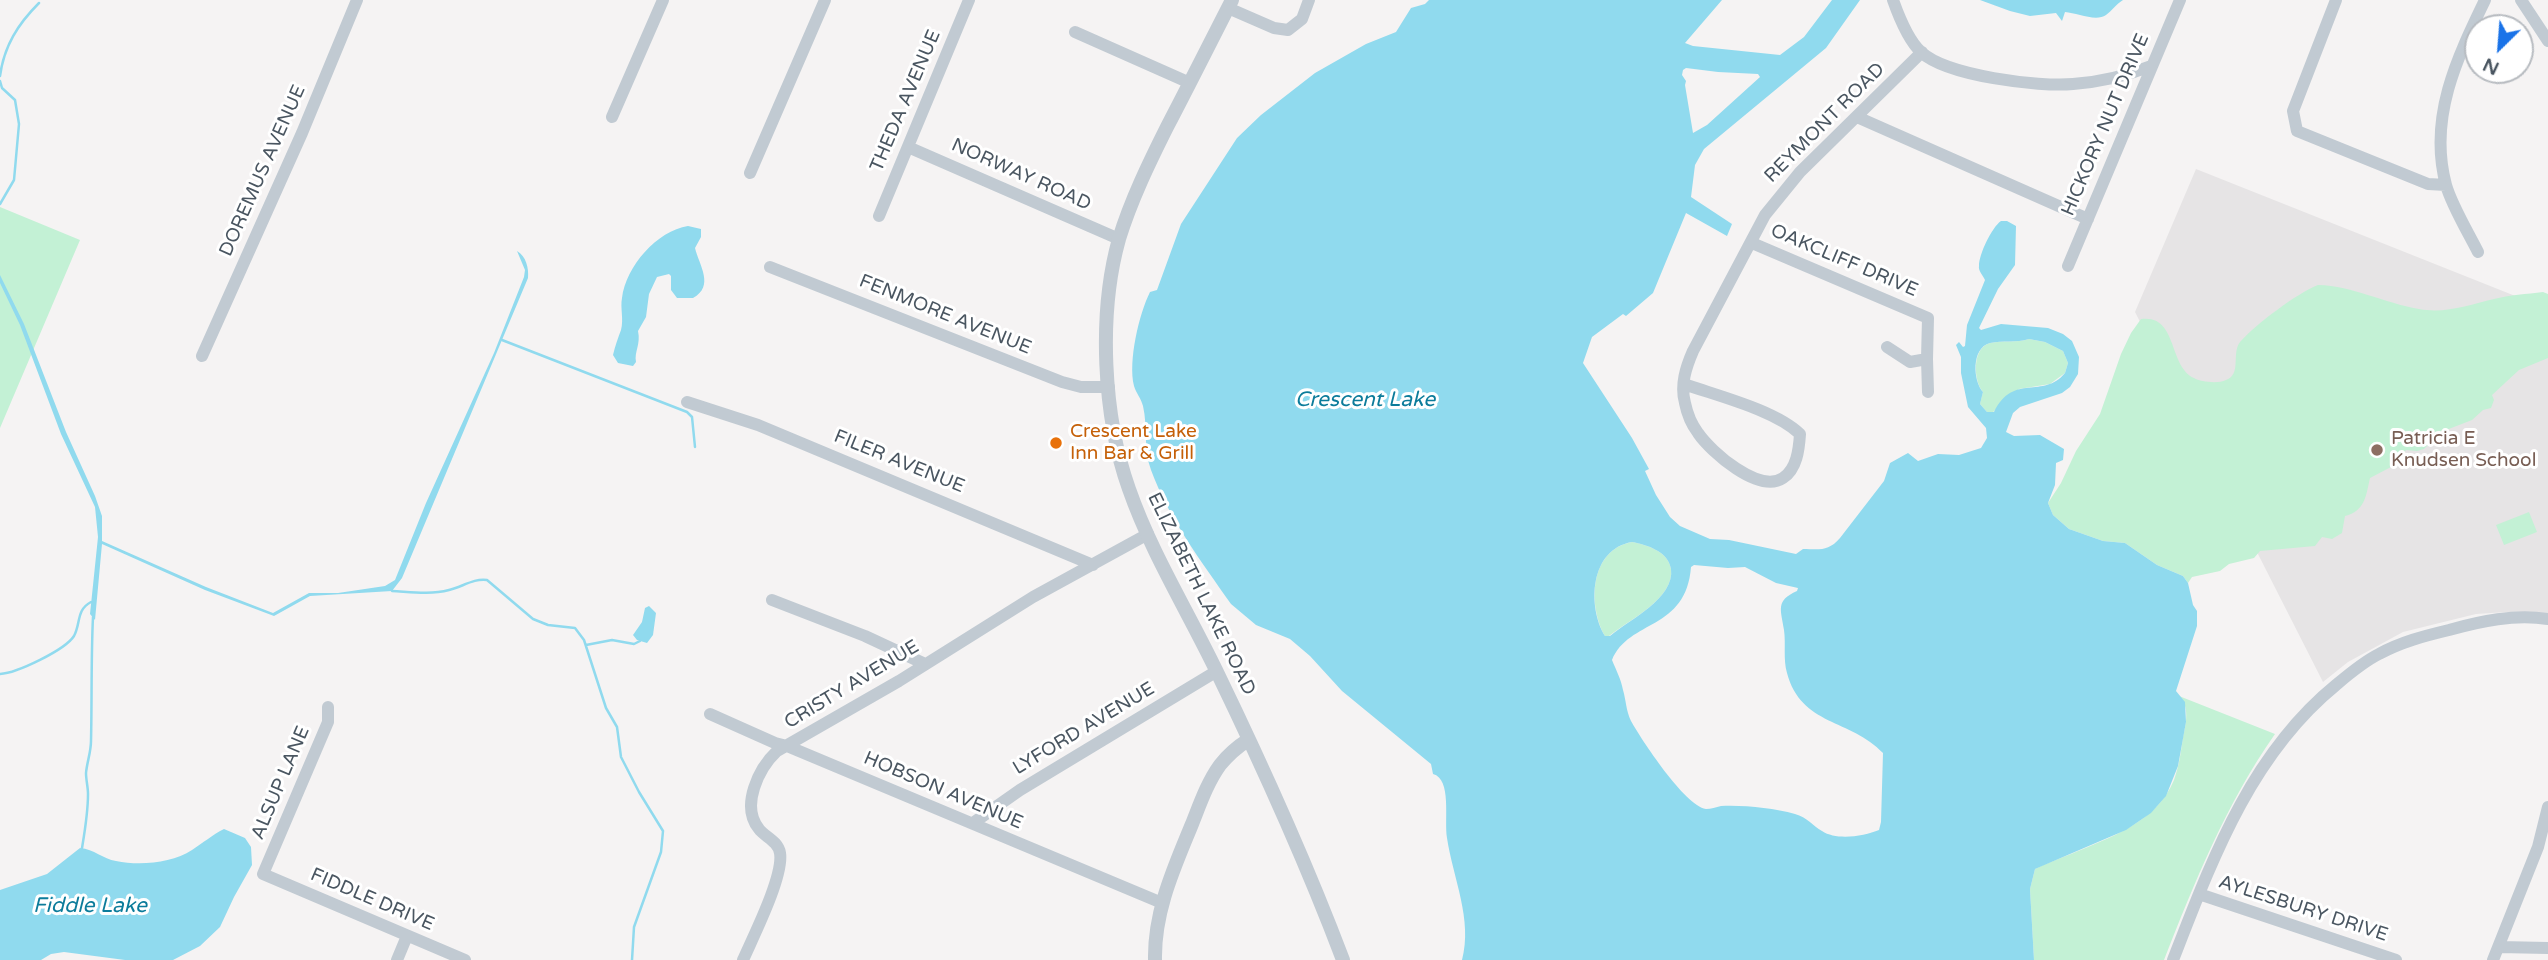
<!DOCTYPE html>
<style>
body{margin:0}
#map{position:relative;width:2548px;height:960px;overflow:hidden;background:#f5f3f3;font-family:"Varela Round",sans-serif}
canvas{display:block}
.north{position:absolute;left:2464px;top:14px;width:70px;height:70px;box-sizing:border-box;background:#fff;border:2px solid #b7bbc0;border-radius:50%;rotate:205deg;font-size:19px;font-weight:700;line-height:28px;text-align:center;color:#4a5661}
.north::after{content:'';display:block;margin:auto;width:24px;height:32px;background:#1a73e8;clip-path:polygon(50% 0,100% 100%,50% 72%,0 100%)}
</style>
<div id="map">
<canvas width="2548" height="960"></canvas>
<div class="north">N</div>
</div>
<script>
const g = document.querySelector('canvas').getContext('2d');
g.lineJoin = 'round';
function fill(path, color) { g.fillStyle = color; g.fill(path, 'evenodd'); }
function stroke(path, color, width, dash) { g.strokeStyle = color; g.lineWidth = width; g.lineCap = dash ? 'butt' : 'round'; g.setLineDash(dash || []); g.stroke(path); }
function drawText(font, color, halo, rows, align = 'center') {
  g.font = font + ' "Varela Round",sans-serif'; g.lineWidth = 6; g.setLineDash([]); g.textBaseline = 'middle'; g.strokeStyle = halo; g.fillStyle = color; for (const [text, x, y, turn = 0] of rows) {
    g.save(); g.translate(x, y); g.rotate((+turn || 0) * Math.PI / 180); g.textAlign = isNaN(turn) ? turn : align; if (halo) g.strokeText(text, 0, 0); g.fillText(text, 0, 0); g.restore();
  }
}
fill(new Path2D(`
 M 2196,169 L 2548,309 L 2548,614 L 2507,612 L 2476,614 L 2403,632 L 2348,662 L 2323,682 L 2135,312 Z`), '#e6e4e5');
fill(new Path2D(`
 M 0,207 L 80,240 L 0,428 Z
 M 2318,285 C 2353,286 2384,303 2419,309 C 2445,314 2469,305 2494,299 C 2509,295 2527,294 2543,292 L 2548,294 L 2548,358 L 2519,370 L 2492,395 L 2494,400 L 2491,408 L 2483,410 L 2472,420 L 2441,432 L 2424,449 L 2417,451 L 2406,450 L 2391,467 L 2370,478 C 2366,496 2365,511 2345,516 L 2342,533 L 2332,539 L 2322,537 L 2315,546 L 2260,551 L 2254,558 L 2229,564 L 2220,571 L 2192,577 L 2188,583 L 2183,576 L 2157,565 L 2125,543 L 2103,541 L 2069,529 L 2053,515 L 2048,503 L 2061,483 L 2076,451 L 2100,414 L 2121,354 L 2131,333 L 2141,319 C 2178,314 2168,366 2194,378 C 2201,382 2218,384 2226,380 C 2242,374 2231,354 2240,342 C 2255,325 2297,293 2318,285 Z
 M 2029,339 L 2045,342 L 2063,351 L 2068,363 L 2065,373 L 2050,384 L 2019,389 L 1992,413 L 1987,412 L 1980,404 L 1983,392 C 1973,380 1972,348 1990,343 C 2003,340 2016,343 2029,339 Z
 M 2529,512 L 2537,532 L 2504,545 L 2496,525 Z
 M 1632,542 C 1647,545 1668,551 1671,569 C 1675,598 1629,620 1609,636 L 1605,636 C 1588,606 1589,550 1632,542 Z
 M 2179,696 L 2275,734 C 2226,804 2195,881 2164,960 L 2034,960 L 2030,889 L 2035,869 C 2046,863 2059,859 2071,854 C 2109,838 2157,822 2174,780 C 2179,766 2181,752 2183,737 C 2186,724 2190,706 2179,696 Z`), '#c3f1d5');
fill(new Path2D(`
 M 1429,0 L 1722,0 L 1685,43 L 1693,46 L 1780,55 L 1804,37 L 1832,0 L 1860,0 L 1826,48 L 1704,149 L 1695,165 L 1691,197 L 1732,224 L 1727,236 L 1686,213 L 1653,293 L 1626,316 L 1623,314 L 1592,337 L 1583,363 L 1632,438 L 1649,469 L 1645,471 L 1656,495 L 1670,517 L 1680,526 L 1710,539 L 1729,540 L 1796,554 L 1803,549 C 1819,549 1828,552 1840,538 L 1884,481 L 1890,463 L 1908,453 L 1918,461 L 1938,454 L 1959,455 L 1981,448 L 1987,438 L 1986,428 L 1968,407 L 1961,373 L 1961,357 L 1956,345 L 1959,342 L 1963,347 L 1965,346 L 1967,325 L 1985,280 C 1983,275 1978,271 1979,266 C 1979,254 1992,227 2001,221 L 2007,221 L 2016,226 L 2015,265 L 1998,289 L 1979,328 L 1981,330 L 2001,324 L 2048,328 L 2063,334 L 2072,341 L 2079,357 L 2078,374 L 2070,387 L 2062,393 L 2020,407 L 2013,413 L 2006,432 L 2014,436 L 2040,435 L 2064,449 L 2063,460 L 2056,463 L 2055,485 L 2048,503 L 2053,515 L 2069,529 L 2103,541 L 2125,543 L 2157,565 L 2183,576 L 2188,583 L 2193,605 L 2197,611 L 2197,626 L 2176,691 L 2185,702 L 2186,722 L 2178,766 L 2166,796 L 2151,813 L 2126,830 L 2035,869 L 2030,889 L 2034,960 L 1462,960 C 1473,920 1453,878 1447,838 C 1444,819 1452,779 1433,774 L 1431,764 L 1342,691 L 1310,656 L 1290,639 L 1256,625 L 1231,604 C 1201,561 1169,519 1151,470 C 1143,449 1148,427 1143,406 C 1141,398 1136,393 1134,386 C 1128,361 1139,314 1150,292 L 1157,290 L 1181,224 L 1237,138 L 1261,115 L 1315,73 L 1366,44 L 1396,32 L 1411,8 L 1425,4 ZM 1686,68 L 1718,72 L 1758,74 L 1760,77 L 1707,125 L 1693,133 L 1685,85 L 1686,81 L 1682,75 L 1683,70 ZM 2029,339 L 2045,342 L 2063,351 L 2068,363 L 2065,373 C 2043,400 2014,372 1994,412 L 1987,412 L 1980,404 L 1983,392 C 1973,381 1971,348 1990,343 C 2003,340 2016,343 2029,339 ZM 1632,542 C 1647,545 1668,551 1671,569 C 1675,598 1629,620 1610,636 L 1605,636 C 1587,606 1590,549 1632,542 ZM 1694,565 L 1728,568 L 1745,567 L 1776,583 L 1798,588 L 1797,591 C 1775,601 1781,609 1784,630 C 1786,644 1783,659 1787,673 C 1801,726 1851,719 1883,753 L 1881,822 L 1879,830 C 1864,836 1837,841 1822,831 C 1813,826 1807,817 1795,814 C 1773,808 1745,805 1721,806 C 1716,807 1711,809 1706,809 C 1685,806 1641,739 1631,721 C 1626,711 1626,700 1623,690 C 1621,679 1616,670 1612,660 C 1629,619 1686,631 1691,567 Z
 M 1980,0 L 2123,0 C 2116,4 2112,11 2106,15 C 2096,22 2077,13 2065,12 L 2062,21 L 2056,13 L 2030,16 L 2010,11 Z
 M 688,226 L 701,229 L 701,237 L 695,248 C 699,265 715,286 693,298 L 677,298 L 671,290 L 671,276 L 669,274 L 657,277 L 649,294 L 646,317 L 638,331 C 641,344 634,352 636,362 L 633,366 L 618,363 L 613,355 C 615,346 618,338 621,330 C 624,319 620,308 622,298 C 626,266 657,231 688,226 Z
 M 517,251 C 526,256 529,268 528,278 L 402,578 L 392,591 L 310,596 L 274,616 L 205,590 L 102,544 L 95,620 L 90,614 L 98,537 L 95,507 L 61,434 L 20,325 L 0,283 L 0,275 L 24,324 L 66,432 L 95,496 L 102,516 L 102,541 L 206,587 L 273,613 L 309,593 L 338,593 L 385,586 L 395,580 L 426,503 L 494,353 L 524,277 L 525,270 Z
 M 649,606 L 656,613 L 653,635 L 647,643 L 637,640 L 633,635 L 642,622 L 645,608 Z
 M 224,829 L 245,838 L 251,847 L 252,865 L 234,897 L 220,927 L 200,946 L 173,960 L 125,960 L 64,952 L 51,954 L 41,960 L 0,960 L 0,890 L 47,874 L 80,848 C 94,849 103,859 116,861 C 140,866 172,863 192,850 C 203,843 212,835 224,829 Z`), '#90daee');
stroke(new Path2D(`
 M 0,76 C 4,46 18,24 39,3
 M 0,81 L 2,88 L 15,100 L 19,124 L 14,180 L 0,204
 M 502,340 L 687,412 L 692,417 L 695,447
 M 392,591 C 411,592 430,595 449,590 C 462,587 474,578 487,580 L 533,619 L 548,625 L 575,628 L 584,640 L 606,708 L 617,727 L 621,757 L 639,792 L 663,831 L 661,852 L 634,927 L 632,960
 M 586,645 L 612,640 L 634,644 L 640,641
 M 0,674 C 17,673 65,650 74,636 C 81,623 76,610 91,602
 M 82,848 C 85,830 88,813 88,794 C 88,787 86,780 86,773 C 87,762 91,752 91,741 C 92,699 91,658 93,617`), '#90daee', 2.5);
stroke(new Path2D(`
 M 1893,0 C 1899,17 1908,40 1921,52 C 1947,76 2038,87 2073,84 C 2100,82 2126,76 2151,66
 M 2336,0 L 2293,111 L 2297,131 L 2428,184 L 2446,185
 M 2521,0 L 2548,41
 M 1228,8 L 1274,28 L 1288,30 L 1302,19 L 1309,0
 M 1075,32 L 1190,83
 M 612,117 L 663,0
 M 1857,117 L 2088,219
 M 908,147 L 1119,239
 M 750,173 L 825,0
 M 879,216 L 969,0
 M 1752,243 L 1928,318 L 1927,359 L 1910,362 L 1887,347
 M 2478,252 C 2468,232 2452,206 2446,185 C 2428,118 2457,58 2485,0
 M 2068,266 L 2180,0
 M 770,267 L 1062,382 L 1081,387 L 1109,387
 M 202,356 L 302,133 L 357,0
 M 1927,359 L 1928,392
 M 1684,384 C 1718,396 1775,410 1800,434 C 1799,449 1797,469 1783,478 C 1759,494 1711,452 1698,433 C 1692,425 1687,413 1685,403 C 1680,385 1686,367 1693,351 L 1765,215 L 1800,172 L 1922,52
 M 687,402 L 758,425 L 1093,565
 M 772,600 L 865,636 L 925,664
 M 328,707 L 328,722 L 263,874 L 465,960
 M 710,714 L 775,743 L 787,746 L 1162,903
 M 973,823 L 1020,790 L 1217,671
 M 2199,894 L 2396,960
 M 2499,947 L 2548,948
 M 397,960 L 407,936
 M 743,960 C 753,937 784,876 780,853 C 778,841 765,837 759,829 C 740,806 759,768 777,751 L 899,681 L 1033,597 L 1148,534
 M 2173,960 C 2212,860 2250,755 2336,685 C 2349,674 2363,662 2379,654 C 2401,642 2424,636 2449,630 C 2481,621 2514,614 2548,619
 M 2493,960 L 2538,847 L 2548,807`), '#c1cad2', 12);
stroke(new Path2D(`
 M 1232,0 C 1210,43 1189,85 1167,127 C 1149,163 1131,200 1119,239 C 1098,314 1103,416 1129,489 C 1151,552 1187,610 1216,670 C 1262,765 1306,862 1343,960
 M 1155,960 C 1154,911 1174,868 1192,824 C 1200,804 1207,783 1220,765 C 1228,755 1237,747 1248,740`), '#c1cad2', 14);
for (const [x, y, r, color] of [
 [1056,443,7,"#e8710a"],
 [2377,450,7,"#8d6e63"]
]) { const dot = new Path2D(); dot.arc(x, y, r, 0, 2 * Math.PI); g.fillStyle = color; g.fill(dot); stroke(dot, '#fff', 2.5); }
drawText('19px', '#4a5661', '#fff', [
 ["THEDA AVENUE",906,101,-67],
 ["REYMONT ROAD",1825,123,-45],
 ["HICKORY NUT DRIVE",2106,125,-67],
 ["DOREMUS AVENUE",263,171,-66],
 ["NORWAY ROAD",1021,175,24],
 ["OAKCLIFF DRIVE",1844,261,23],
 ["FENMORE AVENUE",945,315,22],
 ["FILER AVENUE",899,462,22],
 ["ELIZABETH LAKE ROAD",1201,594,64],
 ["CRISTY AVENUE",852,685,-31],
 ["LYFORD AVENUE",1084,729,-31],
 ["ALSUP LANE",281,783,-67],
 ["HOBSON AVENUE",943,791,23],
 ["FIDDLE DRIVE",372,900,23],
 ["AYLESBURY DRIVE",2303,909,18]
]);
drawText('19px', '#c56008', '#fff', [
 ["Crescent Lake",1070,432],
 ["Inn Bar & Grill",1070,454]
], 'left');
drawText('19px', '#785e54', '#fff', [
 ["Patricia E",2391,439],
 ["Knudsen School",2391,461]
], 'left');
drawText('italic 21px', '#0c7c9b', '#fff', [
 ["Crescent Lake",1365,400],
 ["Fiddle Lake",90,906]
]);
</script>
